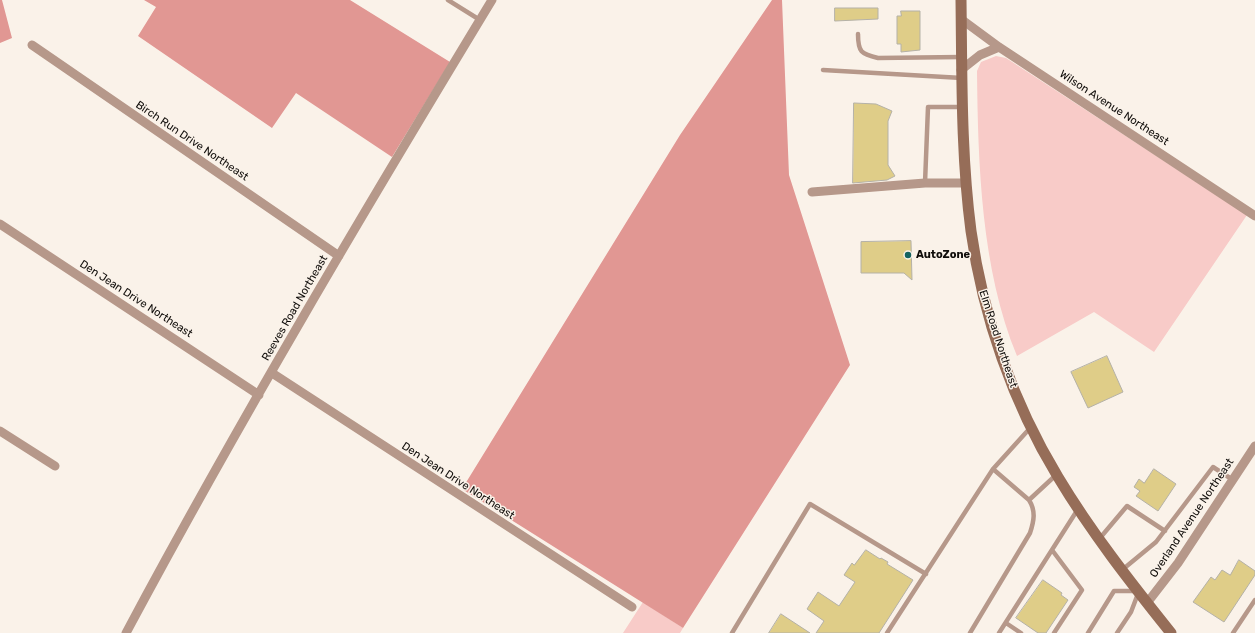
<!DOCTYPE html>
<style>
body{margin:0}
canvas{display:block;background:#faf2e9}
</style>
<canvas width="1255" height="633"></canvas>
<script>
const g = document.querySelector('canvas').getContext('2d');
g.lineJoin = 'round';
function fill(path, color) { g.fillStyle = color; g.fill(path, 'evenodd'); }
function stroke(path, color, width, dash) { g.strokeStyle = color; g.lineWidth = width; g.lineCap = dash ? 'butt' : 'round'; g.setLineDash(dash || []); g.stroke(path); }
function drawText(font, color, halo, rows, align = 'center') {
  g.font = font + ' Rubik,sans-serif'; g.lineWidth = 3; g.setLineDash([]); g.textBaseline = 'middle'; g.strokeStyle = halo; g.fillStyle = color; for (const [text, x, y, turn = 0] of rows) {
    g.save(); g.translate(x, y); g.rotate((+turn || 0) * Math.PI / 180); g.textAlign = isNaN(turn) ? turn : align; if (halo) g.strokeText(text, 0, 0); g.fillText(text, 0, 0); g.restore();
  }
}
fill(new Path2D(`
 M 996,56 L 1006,58 L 1247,215 L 1154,352 L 1094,312 L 1017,356 C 981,269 978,164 977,71 L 981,62 Z
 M 643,602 L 683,628 L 680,633 L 623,633 Z`), '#f8cbc8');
fill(new Path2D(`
 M 0,0 L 2,0 L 12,38 L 0,43 Z
 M 144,0 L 350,0 L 450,62 L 392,157 L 296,93 L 272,128 L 138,36 L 156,7 Z
 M 772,0 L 782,0 L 789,175 L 850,365 L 683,628 L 462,489 L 680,135 Z`), '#e19793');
const building = new Path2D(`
 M 835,8 L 878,8 L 878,19 L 835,21 Z
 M 901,11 L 920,11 L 920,50 L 901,52 L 901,44 L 897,44 L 897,16 L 901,16 Z
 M 854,103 L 876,104 L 892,111 L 888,121 L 888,165 L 895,176 L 887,180 L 853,183 Z
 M 911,241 L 912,280 L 904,273 L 861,273 L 861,242 Z
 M 1107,356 L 1123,392 L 1088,408 L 1071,372 Z
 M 1154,469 L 1176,484 L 1158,511 L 1136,496 L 1140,491 L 1134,487 L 1139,479 L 1144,483 Z
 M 866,550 L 880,559 L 881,558 L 888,562 L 887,564 L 913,580 L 879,633 L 816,633 L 824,621 L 807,609 L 818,592 L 839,606 L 855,582 L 844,575 L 852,563 L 854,565 Z
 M 1239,560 L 1255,571 L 1255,575 L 1224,622 L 1193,602 L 1211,577 L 1215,580 L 1222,570 L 1230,575 Z
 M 1043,580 L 1062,593 L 1061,595 L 1068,600 L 1046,633 L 1038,633 L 1016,618 Z
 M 781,614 L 810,633 L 769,633 Z`);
fill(building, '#dfcd88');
stroke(building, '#b4b1a7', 1);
stroke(new Path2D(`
 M 448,0 L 480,20
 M 858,34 C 858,52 861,54 878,58 L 961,57
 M 823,70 L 962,78
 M 925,183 L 928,107 L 963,107
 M 1029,500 L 1056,475
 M 1100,538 L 1127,506 L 1165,531
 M 1052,550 L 1082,590 L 1054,633
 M 1122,570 L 1156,542 L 1213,467 L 1233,480
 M 1006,623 L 1021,633
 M 732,633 L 810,504 L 926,574
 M 887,633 L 993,469 L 1031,427
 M 970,633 L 1030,533 C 1034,521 1036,511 1029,500 L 993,469
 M 999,633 L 1078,509
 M 1088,633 L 1114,591 L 1139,591 L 1131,612 L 1117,633
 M 1233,633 L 1255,600`), '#b6988a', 4.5);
stroke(new Path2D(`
 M 961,19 L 999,47 L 1255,216
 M 32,45 L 339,256
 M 961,70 L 980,55 L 999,47
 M 812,192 L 925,183 L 966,183
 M 0,224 L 259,395
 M 272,373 L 632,607
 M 0,431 L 55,466
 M 1147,603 L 1178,563 L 1255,446
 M 126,633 C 241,418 366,208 492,0`), '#b6988a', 9);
stroke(new Path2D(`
 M 961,0 C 962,77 961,155 971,231 C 983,317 1013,403 1058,477 C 1091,532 1131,583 1171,633`), '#966d58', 11);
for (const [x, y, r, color] of [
 [908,255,4,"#136260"]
]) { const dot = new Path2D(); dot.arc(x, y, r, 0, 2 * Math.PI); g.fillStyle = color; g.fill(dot); stroke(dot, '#faf2e9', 1.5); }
drawText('11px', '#0f0c09', '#faf2e9', [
 ["Wilson Avenue Northeast",1114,108,33],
 ["Birch Run Drive Northeast",192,141,34],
 ["Den Jean Drive Northeast",136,299,33],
 ["Reeves Road Northeast",295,308,-60],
 ["Elm Road Northeast",998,339,72],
 ["Den Jean Drive Northeast",458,481,33],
 ["Overland Avenue Northeast",1192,518,-56]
]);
drawText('bold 11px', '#0f0c09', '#faf2e9', [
 ["AutoZone",916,255]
], 'left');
</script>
